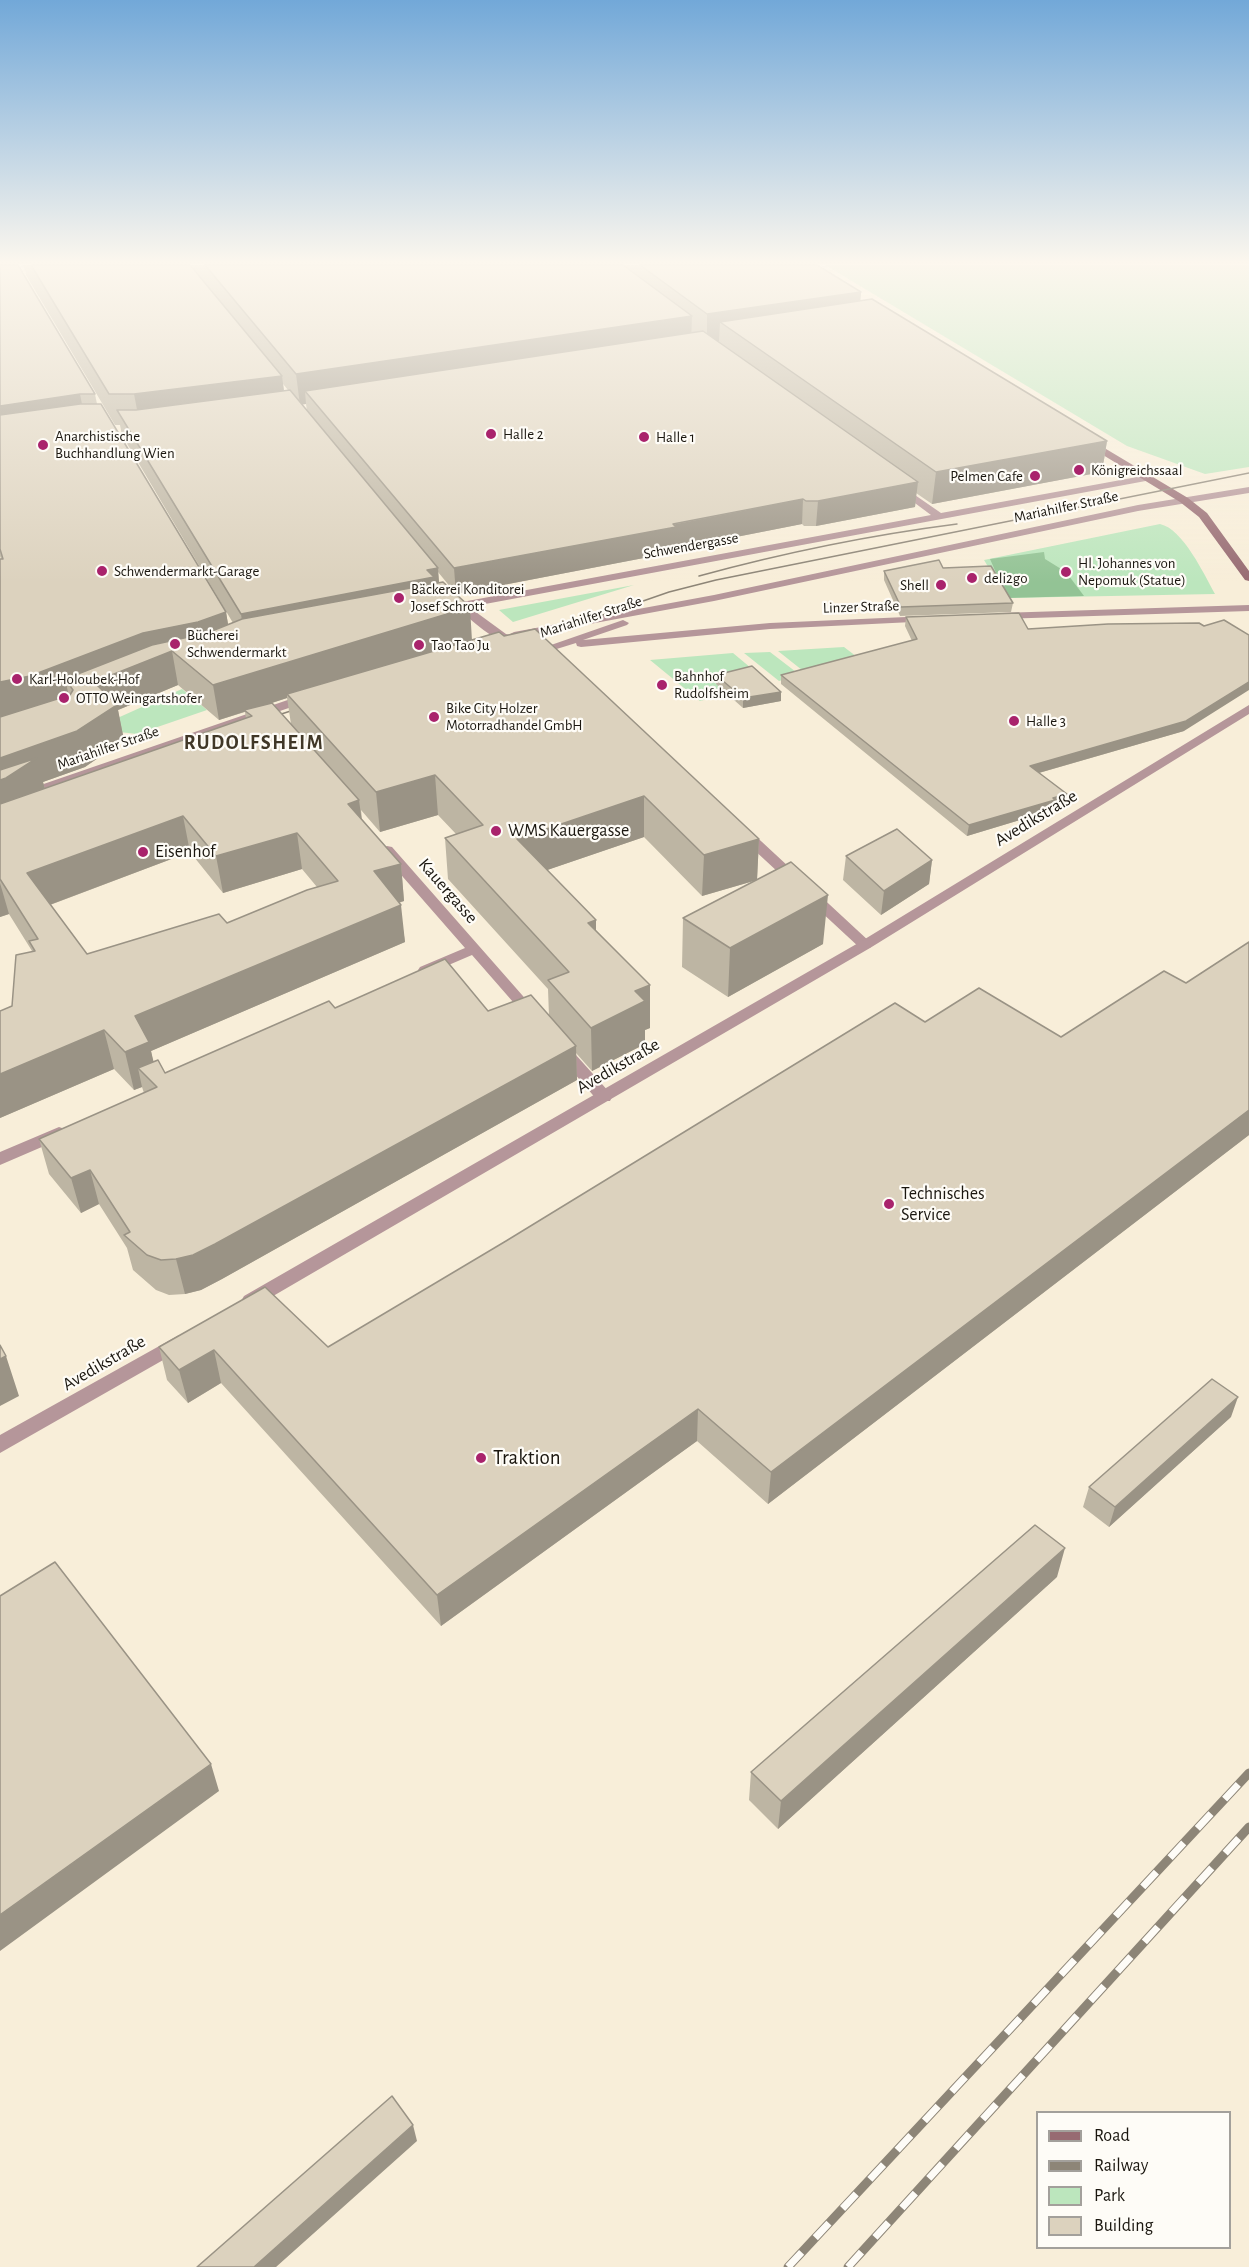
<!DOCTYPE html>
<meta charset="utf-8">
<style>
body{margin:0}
#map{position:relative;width:1249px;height:2267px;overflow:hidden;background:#f8eed9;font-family:"Alegreya Sans",sans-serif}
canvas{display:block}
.legend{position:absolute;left:1036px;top:2111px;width:195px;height:138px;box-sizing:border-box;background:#fefcf7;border:2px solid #a3a09b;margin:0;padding:8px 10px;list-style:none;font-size:18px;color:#1b1710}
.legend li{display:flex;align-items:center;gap:12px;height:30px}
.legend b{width:30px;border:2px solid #a3a09b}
</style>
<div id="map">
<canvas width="1249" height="2267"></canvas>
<ul class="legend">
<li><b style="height:8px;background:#976b72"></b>Road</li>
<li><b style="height:8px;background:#8d8577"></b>Railway</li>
<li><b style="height:16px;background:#bce6bd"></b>Park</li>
<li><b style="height:16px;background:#dcd2be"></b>Building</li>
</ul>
</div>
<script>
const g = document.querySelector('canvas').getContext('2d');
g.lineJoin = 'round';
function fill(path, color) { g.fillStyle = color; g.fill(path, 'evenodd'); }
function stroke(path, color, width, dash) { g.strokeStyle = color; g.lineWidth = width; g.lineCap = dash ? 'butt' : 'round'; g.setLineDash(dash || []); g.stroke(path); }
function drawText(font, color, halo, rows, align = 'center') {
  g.font = font + ' "Alegreya Sans",sans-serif'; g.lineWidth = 4.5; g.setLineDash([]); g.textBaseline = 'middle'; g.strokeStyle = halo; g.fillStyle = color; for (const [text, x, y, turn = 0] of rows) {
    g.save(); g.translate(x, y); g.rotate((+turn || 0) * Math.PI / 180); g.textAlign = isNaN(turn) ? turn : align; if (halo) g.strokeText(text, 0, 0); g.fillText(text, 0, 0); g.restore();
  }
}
fill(new Path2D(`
 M 825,265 L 1249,265 L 1249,467 L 1205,474 L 1127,446 Z
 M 1160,524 C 1183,529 1204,574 1215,594 L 1007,598 L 984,560 Z
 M 634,585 L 513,622 L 499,610 Z
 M 844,647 L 861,660 L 807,674 L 778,651 Z
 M 770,652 L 800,675 L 779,681 L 744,653 Z
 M 733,653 L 769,683 L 700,701 L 650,660 Z
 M 182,689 L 207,710 L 137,734 L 93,729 Z`), '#bce6bd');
fill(new Path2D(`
 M 1044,552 L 1045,559 L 1066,572 L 1084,596 L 1007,598 L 990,559 Z`), '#93c395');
fill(new Path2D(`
 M 1148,475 L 1153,478 L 1151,480 L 469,607 L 506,634 L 519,638 L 519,642 C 497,647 474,621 458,609 L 445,611 L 439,608 L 451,604 L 448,601 L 454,598 L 462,602 L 931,515 L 896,489 L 894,487 L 899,484 L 941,513 Z
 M 743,828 L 748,829 L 870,942 L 872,945 L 870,948 L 860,948 L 738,835 L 736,832 Z
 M 387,846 L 392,847 L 537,1012 L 540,1015 L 537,1018 L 527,1018 L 472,955 L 430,973 L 420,973 L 418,970 L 420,967 L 465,948 L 382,853 L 380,850 Z
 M 561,1043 L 567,1045 L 610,1093 L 612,1097 L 610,1101 L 598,1101 L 555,1051 L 553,1048 Z
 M 59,1127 L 65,1129 L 67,1133 L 65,1137 L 0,1165 L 0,1152 Z`), '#b5969a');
fill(new Path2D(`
 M 1249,487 L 1249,493 L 1138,511 L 714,601 L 514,638 L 508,635 L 514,632 L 714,595 L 1138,505 Z
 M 1249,605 L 1249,611 L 1000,619 L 994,616 L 1000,613 Z
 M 929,616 L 933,617 L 933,621 L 770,629 L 581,647 L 577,646 L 576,643 L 534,656 L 528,653 L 623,620 L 629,623 L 627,625 L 583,640 L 770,623 Z
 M 308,693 L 314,697 L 312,700 L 0,807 L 0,799 Z
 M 1249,705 L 1249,714 L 870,948 L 256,1306 L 250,1308 L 244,1306 L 241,1301 L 244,1296 L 860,942 Z
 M 179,1335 L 186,1337 L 188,1342 L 186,1347 L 0,1453 L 0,1435 Z`), '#b5969a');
fill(new Path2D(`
 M 1085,440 L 1091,440 L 1188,498 L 1207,513 L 1249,571 L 1249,581 L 1245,580 L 1199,517 L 1180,502 L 1085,444 Z`), '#976b72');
stroke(new Path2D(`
 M 699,576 C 783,553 871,535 957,524
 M 525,642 L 669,592 L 716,580 L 1249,473
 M 266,719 L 306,706`), '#8d8577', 1.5);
const rail = new Path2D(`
 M 788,2267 L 1249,1773
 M 848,2267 L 1249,1827`);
stroke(rail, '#8d8577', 9);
stroke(rail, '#fefcf7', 7, [20]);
fill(new Path2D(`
 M 0,265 L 95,394 L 97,404 L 226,612 L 228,624 L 233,623 L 122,435 L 120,425 L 115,425 L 26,275 L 24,266 L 21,265 L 817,265 L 861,292 L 860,301 L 1107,441 L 1102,472 L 932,504 L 916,493 L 915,507 L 816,526 L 804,526 L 802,524 L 675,549 L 675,552 L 456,594 L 438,572 L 439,583 L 472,640 L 504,636 L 759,839 L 757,880 L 702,896 L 644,837 L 547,870 L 596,920 L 596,930 L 650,985 L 650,1028 L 645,1030 L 645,1044 L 592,1071 L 576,1053 L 577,1080 L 222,1279 L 201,1290 L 185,1294 L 169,1295 L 156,1290 L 133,1270 L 127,1248 L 99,1204 L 81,1213 L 49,1174 L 39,1139 L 144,1093 L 142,1087 L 134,1090 L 114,1069 L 0,1118 L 0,1011 L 12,1006 L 32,951 L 9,914 L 0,917 L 0,559 L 1,559 L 0,556 ZM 283,384 L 288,390 L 284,391 ZM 302,404 L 306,404 L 307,411 ZM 178,685 L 219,720 L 245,712 L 246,719 L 45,789 L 43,782 L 85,767 L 124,740 L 118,710 ZM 287,698 L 291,724 L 272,703 ZM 361,810 L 380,832 L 438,815 L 456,834 L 445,838 L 448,879 L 548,989 L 549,1016 L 488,1011 L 335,1008 L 165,1073 L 153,1062 L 151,1051 L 405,942 L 399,903 L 404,901 L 401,864 L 362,819 ZM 190,852 L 223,893 L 302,869 L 317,887 L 227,923 L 87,954 L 50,905 Z
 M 943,568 L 1013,603 L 1011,612 L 900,616 L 884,580 L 884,571 Z
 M 906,617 L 1028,629 L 1184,731 L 1039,773 L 1067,794 L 1065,804 L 1054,807 L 1053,810 L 967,836 L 781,684 L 781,675 L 912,641 L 905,626 Z
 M 716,675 L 781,692 L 781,701 L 743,708 L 716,684 Z
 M 846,856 L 932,860 L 929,884 L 881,915 L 843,880 Z
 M 683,918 L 823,944 L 728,997 L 682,967 Z
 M 1249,942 L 1249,1135 L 768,1504 L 697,1441 L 441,1626 L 221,1383 L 188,1403 L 167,1380 L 159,1347 L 328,1347 L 925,1022 L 1061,1037 L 1186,983 Z
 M 1231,1417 L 1109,1527 L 1083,1507 L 1089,1487 Z
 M 1057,1577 L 778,1829 L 749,1800 L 751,1772 Z`), '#bdb5a3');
fill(new Path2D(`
 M 861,292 L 859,320 L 720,322 L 719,341 L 707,343 L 707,314 Z
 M 692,316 L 691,345 L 305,391 L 306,404 L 300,405 L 296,374 Z
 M 282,376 L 286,406 L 140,425 L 134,394 Z
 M 80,394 L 86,425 L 0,438 L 0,406 Z
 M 1107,441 L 1102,472 L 932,504 L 936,472 Z
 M 918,482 L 915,507 L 816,526 L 818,501 Z
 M 803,499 L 802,524 L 675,549 L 675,552 L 456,594 L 454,568 Z
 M 438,568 L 440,597 L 245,643 L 241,614 Z
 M 470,607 L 472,641 L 287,694 L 287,698 L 219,720 L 213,685 Z
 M 226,612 L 232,648 L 172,651 L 178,685 L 118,710 L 124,740 L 85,767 L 43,782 L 46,793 L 0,820 L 0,758 L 77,731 L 73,690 L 65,679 L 70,701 L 0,720 L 0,682 L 143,633 Z
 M 1249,682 L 1249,690 L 1184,731 L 1028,776 L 1030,766 Z
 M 781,692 L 781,701 L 743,708 L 743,698 Z
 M 435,775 L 438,815 L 380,832 L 376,792 Z
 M 1067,794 L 1065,804 L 1054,807 L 1053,810 L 967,836 L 969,825 Z
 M 644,796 L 644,837 L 518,880 L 517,839 Z
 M 359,800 L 364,837 L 348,804 Z
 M 183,816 L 190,852 L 36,910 L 27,873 Z
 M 297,833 L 302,869 L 223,893 L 216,856 Z
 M 759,839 L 757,880 L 702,896 L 704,855 Z
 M 932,860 L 929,884 L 881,915 L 884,891 Z
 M 401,864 L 404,901 L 378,908 L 374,871 Z
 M 0,883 L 9,914 L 0,917 Z
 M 828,895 L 823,944 L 728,997 L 730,948 Z
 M 401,905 L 405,942 L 151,1051 L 158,1080 L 138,1068 L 142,1087 L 134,1090 L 125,1052 L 135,1016 Z
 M 596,920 L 596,962 L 588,923 Z
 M 650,985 L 650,1028 L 645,1030 L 645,1044 L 592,1071 L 591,1028 L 635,991 Z
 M 104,1030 L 114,1069 L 0,1118 L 0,1074 Z
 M 576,1046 L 577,1080 L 222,1279 L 201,1290 L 185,1294 L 176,1259 Z
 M 1249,1110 L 1249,1135 L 768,1504 L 771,1472 Z
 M 90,1170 L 99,1204 L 81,1213 L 71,1178 Z
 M 214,1350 L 221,1383 L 188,1403 L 179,1370 Z
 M 6,1356 L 19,1396 L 0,1406 L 0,1359 Z
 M 1238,1397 L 1231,1417 L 1109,1527 L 1115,1507 Z
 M 698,1409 L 697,1441 L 441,1626 L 437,1595 Z
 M 1065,1548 L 1057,1577 L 778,1829 L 781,1801 Z
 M 211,1764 L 219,1791 L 0,1951 L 0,1915 Z
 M 413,2125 L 417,2141 L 276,2267 L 254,2267 Z`), '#9a9385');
const building = new Path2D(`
 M 0,265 L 18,265 L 95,394 L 80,394 L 0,406 Z
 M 31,265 L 190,265 L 282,376 L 134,394 L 109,394 Z
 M 205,265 L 623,265 L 692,316 L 296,374 Z
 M 640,265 L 817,265 L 861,292 L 707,314 Z
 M 872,299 L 1107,441 L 936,472 L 720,322 Z
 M 703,331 L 918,482 L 818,501 L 806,501 L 803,499 L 673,524 L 676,527 L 454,568 L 305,391 Z
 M 290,390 L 438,568 L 427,570 L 434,577 L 241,614 L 117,410 L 136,410 Z
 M 80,404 L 101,404 L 226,612 L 198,622 L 143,633 L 30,676 L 0,682 L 0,559 L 3,559 L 0,549 L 0,415 Z
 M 939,560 L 943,568 L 991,566 L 1013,603 L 901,607 L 884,571 Z
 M 443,582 L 470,607 L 213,685 L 172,651 L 94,682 L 117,705 L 77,731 L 0,758 L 0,717 L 70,695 L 73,690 L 65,679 L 152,645 L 207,633 L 242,619 Z
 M 1019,613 L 1028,629 L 1108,624 L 1199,623 L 1204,626 L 1224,620 L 1249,635 L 1249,682 L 1186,721 L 1030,766 L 1067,794 L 1053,798 L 1055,800 L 969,825 L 781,675 L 917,639 L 906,617 Z
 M 535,629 L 759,839 L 704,855 L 644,796 L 517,839 L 596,920 L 588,923 L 650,985 L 635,991 L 645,1001 L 591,1028 L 548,980 L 569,972 L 445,838 L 483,825 L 435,775 L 376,792 L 287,694 L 499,632 L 504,636 Z
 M 752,666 L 781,692 L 743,698 L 716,675 Z
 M 272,703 L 359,800 L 348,804 L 401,864 L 374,871 L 401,905 L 135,1016 L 149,1042 L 125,1052 L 104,1030 L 0,1074 L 0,1011 L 12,1006 L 16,955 L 35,951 L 29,941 L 38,939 L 0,879 L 0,804 L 252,716 L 244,710 ZM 183,816 L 216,856 L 297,833 L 338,881 L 307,890 L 227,923 L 219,914 L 87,954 L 27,873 Z
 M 37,758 L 6,778 L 0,780 L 0,770 Z
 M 897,829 L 932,860 L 884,891 L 846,856 Z
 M 791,862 L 828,895 L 730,948 L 683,918 Z
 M 1249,942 L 1249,1110 L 771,1472 L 698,1409 L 437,1595 L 214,1350 L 179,1370 L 159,1347 L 265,1287 L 328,1347 L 506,1241 L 895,1003 L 925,1022 L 979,988 L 1061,1037 L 1164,971 L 1186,983 Z
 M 445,959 L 488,1011 L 531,995 L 576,1046 L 215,1244 L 193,1255 L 176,1259 L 161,1260 L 147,1255 L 124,1235 L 130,1232 L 90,1170 L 71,1178 L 39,1139 L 157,1087 L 138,1068 L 158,1060 L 165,1073 L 329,1001 L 335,1008 Z
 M 0,1345 L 6,1356 L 0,1359 Z
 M 1212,1379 L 1238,1397 L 1115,1507 L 1089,1487 Z
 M 1035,1525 L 1065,1548 L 781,1801 L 751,1772 Z
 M 55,1562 L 211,1764 L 0,1915 L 0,1596 Z
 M 392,2096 L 413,2125 L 254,2267 L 197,2267 Z`);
fill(building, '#dcd2be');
stroke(building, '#9a9385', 1.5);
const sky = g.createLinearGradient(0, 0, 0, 583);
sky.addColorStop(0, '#72a8d8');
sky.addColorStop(0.45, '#fcf7ee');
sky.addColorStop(1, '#fcf7ee00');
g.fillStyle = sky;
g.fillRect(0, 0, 1249, 583);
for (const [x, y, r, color] of [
 [491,434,6,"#a9236c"],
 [644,437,6,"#a9236c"],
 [43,445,6,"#a9236c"],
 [1079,470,6,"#a9236c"],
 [1035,476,6,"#a9236c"],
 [102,571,6,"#a9236c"],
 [1066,572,6,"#a9236c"],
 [972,578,6,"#a9236c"],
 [941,585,6,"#a9236c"],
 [399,598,6,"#a9236c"],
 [175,644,6,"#a9236c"],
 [419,645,6,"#a9236c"],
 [17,679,6,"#a9236c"],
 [662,685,6,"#a9236c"],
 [64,698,6,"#a9236c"],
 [434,717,6,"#a9236c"],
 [1014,721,6,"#a9236c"],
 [496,831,6,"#a9236c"],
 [143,852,6,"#a9236c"],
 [889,1204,6,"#a9236c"],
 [481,1458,6,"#a9236c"]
]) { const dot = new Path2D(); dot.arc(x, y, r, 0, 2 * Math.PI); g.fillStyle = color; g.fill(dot); stroke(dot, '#fefcf7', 2); }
drawText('15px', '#1b1710', '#fefcf7', [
 ["Halle 2",503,434],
 ["Anarchistische",55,436],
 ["Buchhandlung Wien",55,453],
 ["Halle 1",656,437],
 ["Königreichssaal",1091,470],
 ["Pelmen Cafe",1023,476,"right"],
 ["Hl. Johannes von",1078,563],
 ["Nepomuk (Statue)",1078,580],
 ["Schwendermarkt-Garage",114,571],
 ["deli2go",984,578],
 ["Shell",929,585,"right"],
 ["Bäckerei Konditorei",411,589],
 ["Josef Schrott",411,606],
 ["Bücherei",187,635],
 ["Schwendermarkt",187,652],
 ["Tao Tao Ju",431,645],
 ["Bahnhof",674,676],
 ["Rudolfsheim",674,693],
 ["Karl-Holoubek-Hof",29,679],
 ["OTTO Weingartshofer",76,698],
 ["Bike City Holzer",446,708],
 ["Motorradhandel GmbH",446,725],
 ["Halle 3",1026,721]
], 'left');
drawText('15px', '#1b1710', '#fefcf7', [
 ["Mariahilfer Straße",1066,507,-12],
 ["Schwendergasse",691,546,-10],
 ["Linzer Straße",861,607,-2],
 ["Mariahilfer Straße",591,617,-18],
 ["Mariahilfer Straße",108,748,-19]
]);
drawText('18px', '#1b1710', '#fefcf7', [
 ["Avedikstraße",1036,818,-31],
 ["Kauergasse",448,891,49],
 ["Avedikstraße",618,1066,-30],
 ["Avedikstraße",104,1363,-30]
]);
drawText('18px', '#1b1710', '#fefcf7', [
 ["WMS Kauergasse",508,831],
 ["Eisenhof",155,852],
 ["Technisches",901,1194],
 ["Service",901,1215]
], 'left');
g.letterSpacing = '1.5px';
drawText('bold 20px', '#403727', '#fefcf7', [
 ["RUDOLFSHEIM",254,743]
]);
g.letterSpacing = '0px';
drawText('21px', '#1b1710', '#fefcf7', [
 ["Traktion",493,1458]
], 'left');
</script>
